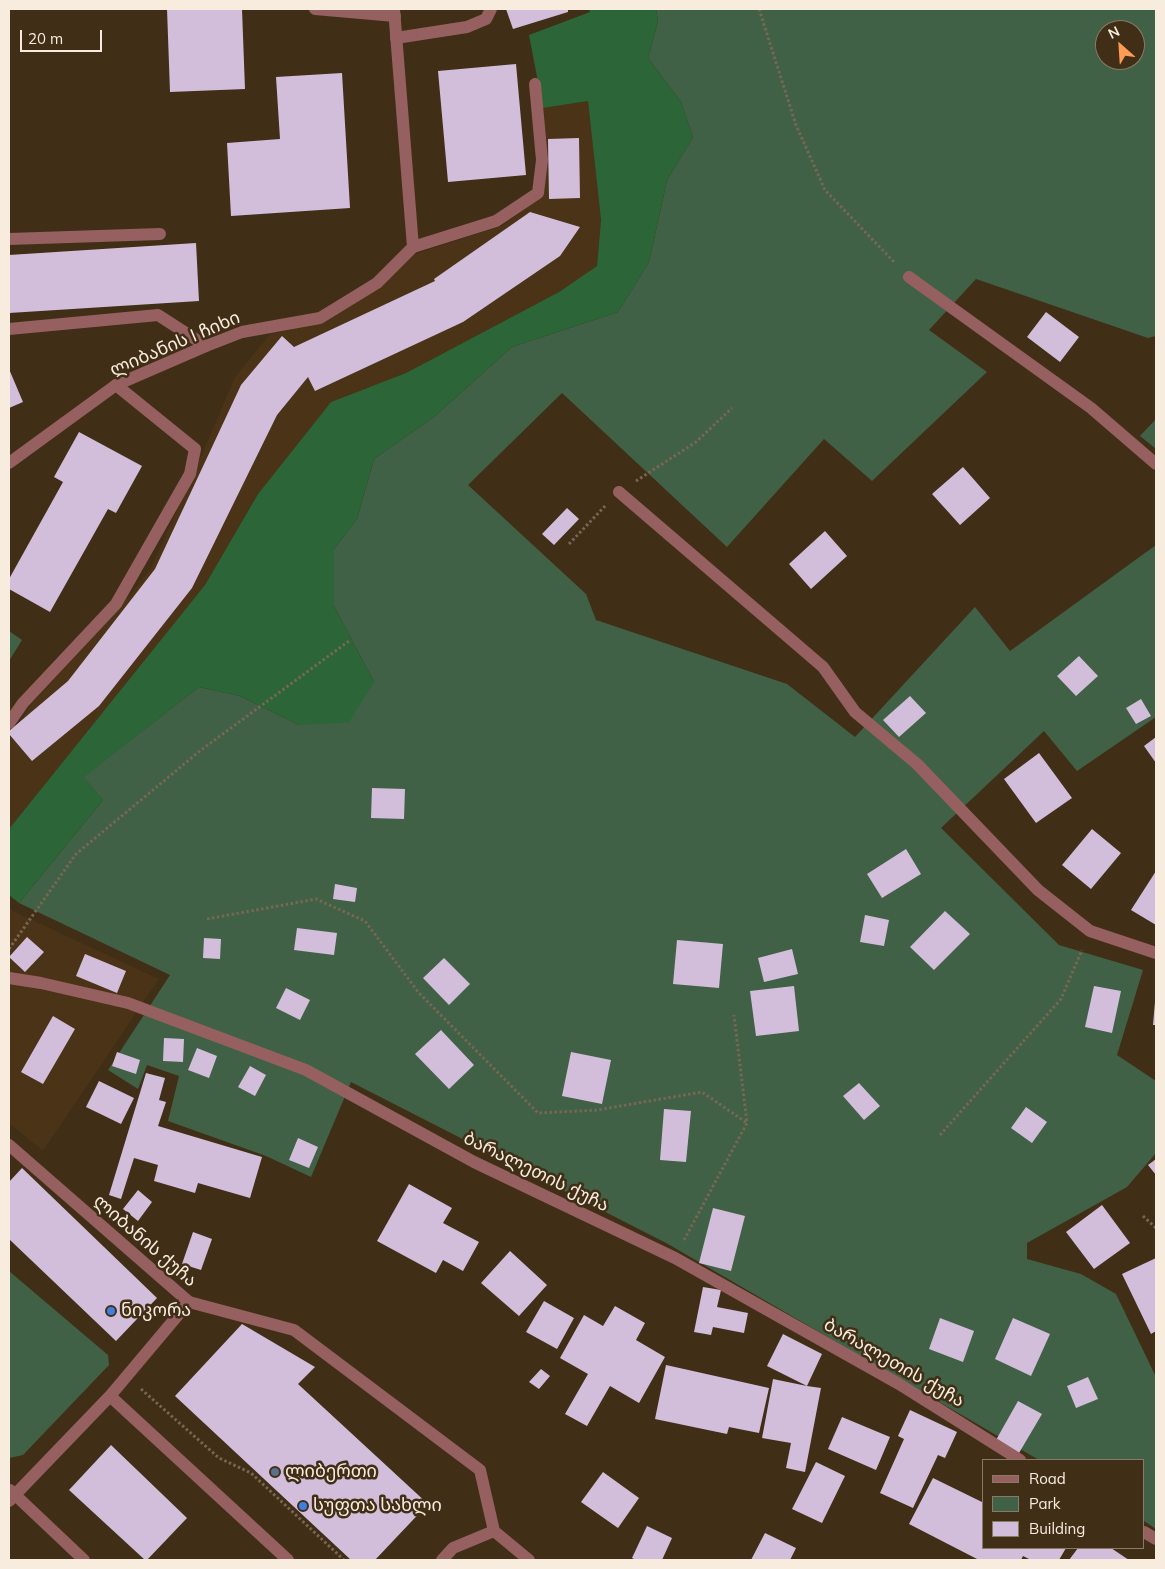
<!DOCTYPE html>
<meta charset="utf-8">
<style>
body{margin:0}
#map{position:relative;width:1165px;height:1569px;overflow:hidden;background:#402e17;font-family:Mulish,sans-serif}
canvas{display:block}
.frame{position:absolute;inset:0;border:10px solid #f7ecde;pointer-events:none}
.legend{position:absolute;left:982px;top:1459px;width:162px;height:90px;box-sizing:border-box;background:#402e17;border:1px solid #897a67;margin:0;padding:6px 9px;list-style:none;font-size:15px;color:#f7ecde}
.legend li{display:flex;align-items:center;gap:10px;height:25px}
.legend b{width:25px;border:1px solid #897a67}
.north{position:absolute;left:1095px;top:20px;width:50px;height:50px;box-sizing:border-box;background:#402e17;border:1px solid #897a67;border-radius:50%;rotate:334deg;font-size:14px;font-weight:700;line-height:20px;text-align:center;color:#f7ecde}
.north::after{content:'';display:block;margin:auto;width:18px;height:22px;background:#fd9d54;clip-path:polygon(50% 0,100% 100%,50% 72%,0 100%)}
.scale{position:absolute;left:20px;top:30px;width:82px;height:22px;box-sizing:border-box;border:2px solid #f7ecde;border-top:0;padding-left:6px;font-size:15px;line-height:18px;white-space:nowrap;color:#f7ecde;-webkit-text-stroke:4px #402e17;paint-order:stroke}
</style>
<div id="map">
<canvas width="1165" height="1569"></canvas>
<div class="frame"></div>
<ul class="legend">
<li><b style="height:6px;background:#95605f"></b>Road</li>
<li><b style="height:14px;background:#406145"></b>Park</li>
<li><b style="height:14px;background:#d2bedb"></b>Building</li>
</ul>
<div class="north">N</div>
<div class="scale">20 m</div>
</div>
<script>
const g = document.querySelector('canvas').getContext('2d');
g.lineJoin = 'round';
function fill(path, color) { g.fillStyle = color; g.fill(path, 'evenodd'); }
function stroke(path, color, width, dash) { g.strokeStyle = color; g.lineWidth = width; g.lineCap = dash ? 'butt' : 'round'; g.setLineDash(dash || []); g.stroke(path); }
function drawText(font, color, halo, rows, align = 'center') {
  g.font = font + ' Mulish,"Noto Sans Georgian",sans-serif'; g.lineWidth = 5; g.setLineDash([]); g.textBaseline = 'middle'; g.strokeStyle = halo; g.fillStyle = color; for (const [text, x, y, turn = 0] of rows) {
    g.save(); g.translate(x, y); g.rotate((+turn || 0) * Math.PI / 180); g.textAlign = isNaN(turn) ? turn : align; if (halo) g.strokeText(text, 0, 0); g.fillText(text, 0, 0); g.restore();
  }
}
fill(new Path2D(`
 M 588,101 L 601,220 L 597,266 L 559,292 L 406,373 L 331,402 L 258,494 L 205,585 L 9,829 L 9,739 L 32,703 L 113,616 L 151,568 L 203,452 L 235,377 L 270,334 L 322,324 L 382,285 L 415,254 L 502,226 L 543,196 L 543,108 Z
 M 9,907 L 13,911 L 159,979 L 43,1151 L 9,1123 Z`), '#4a3316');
fill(new Path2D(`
 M 656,9 L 1156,9 L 1156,336 L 1148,338 L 976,279 L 929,330 L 987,372 L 872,481 L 824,439 L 727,547 L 562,393 L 468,485 L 586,594 L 596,620 L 787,684 L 855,737 L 975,607 L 1010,651 L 1156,545 L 1156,717 L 1077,771 L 1044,731 L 941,828 L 1059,945 L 1143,970 L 1117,1055 L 1156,1081 L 1156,1153 L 1127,1187 L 1027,1243 L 1027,1259 L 1081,1274 L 1116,1294 L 1156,1377 L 1156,1529 L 1144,1521 L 1144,1460 L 1039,1460 L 668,1244 L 351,1082 L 311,1177 L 266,1156 L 168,1121 L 179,1076 L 147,1065 L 138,1089 L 108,1070 L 170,975 L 19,903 L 103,800 L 83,777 L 199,687 L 240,696 L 299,725 L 374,682 L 334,606 L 334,549 L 357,519 L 374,459 L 435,416 L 512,347 L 618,312 L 649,262 L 667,180 L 693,137 L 681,102 L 648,58 L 658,21 ZM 1105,30 L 1135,30 L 1135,60 L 1105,60 Z
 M 1156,419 L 1156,449 L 1140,436 Z
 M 9,631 L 22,640 L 9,661 Z
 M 9,1271 L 108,1355 L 109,1365 L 23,1455 L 9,1458 Z`), '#406145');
fill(new Path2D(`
 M 589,9 L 656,9 L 658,21 L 648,58 L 681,102 L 693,137 L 667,180 L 649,262 L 618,312 L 512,347 L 435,416 L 374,459 L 357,519 L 334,549 L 334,606 L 374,682 L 349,722 L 299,725 L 240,696 L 199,687 L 84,777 L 103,800 L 19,903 L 9,895 L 9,829 L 205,585 L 258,494 L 331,402 L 406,373 L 559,292 L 597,266 L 601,220 L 588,101 L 543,108 L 529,35 L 590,12 Z`), '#2c6537');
fill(new Path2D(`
 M 167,9 L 242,9 L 245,89 L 170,92 Z
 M 506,9 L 568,9 L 568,12 L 513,29 Z
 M 516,64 L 526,175 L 448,182 L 438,71 Z
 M 342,73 L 350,208 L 231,216 L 227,143 L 280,139 L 276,77 Z
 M 579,138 L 580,198 L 549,199 L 548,139 Z
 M 530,212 L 580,227 L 560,256 L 463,322 L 315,391 L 308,377 L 277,415 L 192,588 L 99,706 L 32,761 L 9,734 L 9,731 L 68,681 L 155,569 L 241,385 L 282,336 L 294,347 L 435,281 L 434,279 Z
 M 196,243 L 199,301 L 9,313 L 9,255 Z
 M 1046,312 L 1079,337 L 1060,362 L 1027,337 Z
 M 9,369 L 23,402 L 9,408 Z
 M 79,432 L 142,466 L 116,513 L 108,509 L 50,612 L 9,589 L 9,579 L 63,482 L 54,477 Z
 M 963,467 L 990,498 L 960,525 L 932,494 Z
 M 567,508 L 579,519 L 554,545 L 542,534 Z
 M 825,531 L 847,556 L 811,589 L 789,564 Z
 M 1079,656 L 1098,676 L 1076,696 L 1057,676 Z
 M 910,696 L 926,713 L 899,737 L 883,720 Z
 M 1141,699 L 1151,716 L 1136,724 L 1126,708 Z
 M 1156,737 L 1156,763 L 1144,746 Z
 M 1039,753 L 1072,798 L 1036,823 L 1004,779 Z
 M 372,788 L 405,789 L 404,819 L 371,818 Z
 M 1092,829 L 1121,853 L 1091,889 L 1062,865 Z
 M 906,849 L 921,874 L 882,898 L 867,874 Z
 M 1156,871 L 1156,925 L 1131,910 Z
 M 335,884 L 357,888 L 355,902 L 333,899 Z
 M 945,911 L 970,934 L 934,970 L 910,947 Z
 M 865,915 L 889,920 L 884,946 L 860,942 Z
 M 297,928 L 337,933 L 334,955 L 294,950 Z
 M 27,937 L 44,952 L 25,972 L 9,957 Z
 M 204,938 L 221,939 L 220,959 L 203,958 Z
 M 677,940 L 723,944 L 719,988 L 673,984 Z
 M 792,949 L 798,974 L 764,982 L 758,958 Z
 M 85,954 L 126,971 L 117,993 L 76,976 Z
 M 444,958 L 470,984 L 449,1005 L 423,978 Z
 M 794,986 L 799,1031 L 756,1036 L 750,991 Z
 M 1094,986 L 1121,991 L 1112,1033 L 1085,1027 Z
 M 286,988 L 310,1000 L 300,1020 L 276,1008 Z
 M 1155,1002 L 1156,1002 L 1156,1025 L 1153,1025 Z
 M 53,1016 L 75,1029 L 43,1084 L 21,1072 Z
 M 441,1030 L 474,1065 L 449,1089 L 415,1054 Z
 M 164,1038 L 184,1039 L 183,1062 L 163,1061 Z
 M 197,1048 L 217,1056 L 209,1078 L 188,1070 Z
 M 117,1052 L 140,1060 L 136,1074 L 112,1066 Z
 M 571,1052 L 611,1060 L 602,1104 L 562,1096 Z
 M 250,1066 L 266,1075 L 255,1096 L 238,1087 Z
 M 146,1073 L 165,1078 L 159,1100 L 166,1102 L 158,1126 L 262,1157 L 250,1198 L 198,1183 L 195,1193 L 154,1181 L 158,1165 L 134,1158 L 121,1199 L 109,1195 Z
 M 99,1081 L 134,1098 L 121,1124 L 86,1107 Z
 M 859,1083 L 880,1106 L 864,1120 L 843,1096 Z
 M 1026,1107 L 1047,1122 L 1032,1143 L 1011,1128 Z
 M 664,1109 L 691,1111 L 686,1162 L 660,1160 Z
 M 298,1138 L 318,1147 L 309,1168 L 289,1160 Z
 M 1156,1159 L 1156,1175 L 1148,1165 Z
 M 22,1168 L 157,1298 L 116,1341 L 9,1239 L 9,1182 Z
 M 409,1184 L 452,1208 L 443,1223 L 479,1242 L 463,1271 L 443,1260 L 436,1273 L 377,1241 Z
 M 138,1190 L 152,1202 L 138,1221 L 123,1209 Z
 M 1102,1205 L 1130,1243 L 1094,1269 L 1066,1232 Z
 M 713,1208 L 745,1216 L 731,1271 L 699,1263 Z
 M 193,1232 L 212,1239 L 201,1270 L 182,1264 Z
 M 510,1251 L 547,1285 L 519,1316 L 481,1283 Z
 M 1156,1258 L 1156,1331 L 1151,1334 L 1122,1274 Z
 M 703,1287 L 721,1290 L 717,1307 L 748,1313 L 744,1333 L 713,1327 L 711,1335 L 694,1332 Z
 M 544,1301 L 574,1318 L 557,1349 L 526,1332 Z
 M 615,1306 L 645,1323 L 636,1340 L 665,1357 L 639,1403 L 610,1386 L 587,1426 L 565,1414 L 588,1374 L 560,1358 L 584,1315 L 603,1326 Z
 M 940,1318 L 974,1331 L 963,1362 L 929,1349 Z
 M 1013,1318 L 1050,1334 L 1031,1376 L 995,1359 Z
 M 242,1324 L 315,1367 L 298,1384 L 428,1504 L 375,1560 L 351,1560 L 175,1396 Z
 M 783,1334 L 822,1354 L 807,1386 L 821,1388 L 805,1472 L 786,1468 L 791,1443 L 762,1438 L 773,1379 L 807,1386 L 767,1366 Z
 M 666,1365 L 769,1388 L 759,1433 L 729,1427 L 727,1434 L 655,1419 Z
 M 541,1369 L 550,1376 L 539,1389 L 529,1382 Z
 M 1088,1377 L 1098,1399 L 1076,1408 L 1067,1386 Z
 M 1018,1401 L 1042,1414 L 1019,1453 L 996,1440 Z
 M 910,1410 L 957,1432 L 945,1458 L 938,1455 L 913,1508 L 880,1493 L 904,1439 L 898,1436 Z
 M 842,1417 L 890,1437 L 876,1470 L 828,1449 Z
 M 111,1445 L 187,1518 L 147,1560 L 145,1560 L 69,1490 Z
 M 816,1462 L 845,1476 L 822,1523 L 792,1509 Z
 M 603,1472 L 639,1498 L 618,1528 L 581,1502 Z
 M 933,1478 L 984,1503 L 984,1548 L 1066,1548 L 1059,1560 L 1031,1560 L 1023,1556 L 1021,1560 L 979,1560 L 909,1524 Z
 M 647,1526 L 672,1538 L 662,1560 L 636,1560 L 632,1558 Z
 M 765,1533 L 796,1548 L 790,1560 L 751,1560 Z
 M 1078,1548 L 1111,1548 L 1129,1560 L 1069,1560 Z`), '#d2bedb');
stroke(new Path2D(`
 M 759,9 L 796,125 L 825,190 L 895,263
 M 636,481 L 696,442 L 732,408
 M 569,544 L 606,505
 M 207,919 L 316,899 L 365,921 L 419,993 L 538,1113 L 597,1110 L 702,1092 L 747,1123
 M 9,949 L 76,854 L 201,750 L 349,641
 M 940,1135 L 1061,999 L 1082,950
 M 1143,1216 L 1156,1228
 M 684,1240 L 747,1123 L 734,1015
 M 141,1389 L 219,1458 L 251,1473 L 344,1560`), '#776753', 3, [2.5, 2.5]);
stroke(new Path2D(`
 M 315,9 L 395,16
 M 396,38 L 467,27 L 486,19 L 491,9
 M 9,239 L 160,234
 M 413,247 L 496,221 L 538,193 L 542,160 L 535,84
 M 9,329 L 158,315 L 206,346
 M 9,723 L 23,703 L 116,604 L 190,474 L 195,449 L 116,385
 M 9,1145 L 189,1302`), '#95605f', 12);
stroke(new Path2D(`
 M 909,277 L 1091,408 L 1156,464
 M 9,463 L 116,385 L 206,346 L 242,332 L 320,318 L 377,283 L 413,247 L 394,9
 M 619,492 L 823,667 L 855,712 L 917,764 L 1038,890 L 1090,931 L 1156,953
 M 9,978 L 41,983 L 128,1003 L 306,1070 L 474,1162 L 675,1258 L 899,1384 L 1020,1460
 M 110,1396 L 288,1560
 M 10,1490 L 84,1560
 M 9,1501 L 110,1396 L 189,1302 L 294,1330 L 480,1470 L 494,1531 L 529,1560
 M 1144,1532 L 1156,1539
 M 442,1560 L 453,1548 L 494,1531`), '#95605f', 12);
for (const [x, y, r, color] of [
 [111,1311,5,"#3f7fe0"],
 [275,1472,5,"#5c6f8a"],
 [303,1506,5,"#3f7fe0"]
]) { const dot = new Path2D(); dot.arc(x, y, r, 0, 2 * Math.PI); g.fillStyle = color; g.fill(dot); stroke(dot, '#402e17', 2); }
drawText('18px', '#f7ecde', '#402e17', [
 ["ლიბანის I ჩიხი",175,344,-23],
 ["ბარალეთის ქუჩა",536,1172,26],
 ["ლიბანის ქუჩა",145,1241,41],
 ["ბარალეთის ქუჩა",894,1363,30]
]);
drawText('18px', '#f7ecde', '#402e17', [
 ["ნიკორა",121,1311],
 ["ლიბერთი",285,1472],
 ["სუფთა სახლი",313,1506]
], 'left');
</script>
